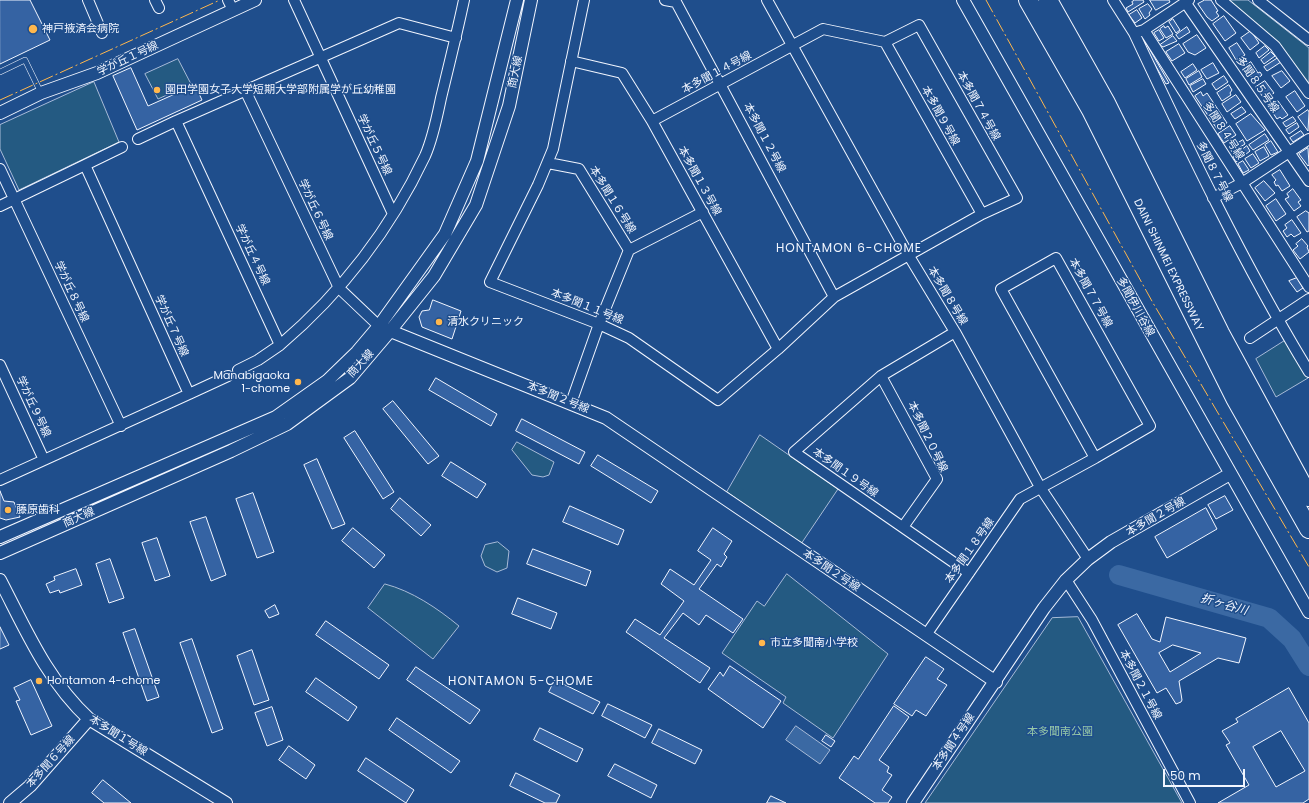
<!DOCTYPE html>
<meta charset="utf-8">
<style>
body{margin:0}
#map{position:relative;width:1309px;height:803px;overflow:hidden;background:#1f4e8c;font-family:Poppins,sans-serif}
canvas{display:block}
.scale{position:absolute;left:1163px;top:769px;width:82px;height:18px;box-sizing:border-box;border:2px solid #f2f6ff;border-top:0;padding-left:5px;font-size:12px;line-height:14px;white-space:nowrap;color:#f2f6ff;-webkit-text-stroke:3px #1f4e8c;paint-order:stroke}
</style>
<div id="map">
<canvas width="1309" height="803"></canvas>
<div class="scale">50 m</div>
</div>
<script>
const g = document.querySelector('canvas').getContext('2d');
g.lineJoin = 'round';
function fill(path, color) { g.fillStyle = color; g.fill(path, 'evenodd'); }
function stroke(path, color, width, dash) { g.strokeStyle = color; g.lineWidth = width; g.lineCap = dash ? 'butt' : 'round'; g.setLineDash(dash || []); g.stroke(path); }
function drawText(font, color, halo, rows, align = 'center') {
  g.font = font + ' Poppins,"Noto Sans JP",sans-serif'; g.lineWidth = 3; g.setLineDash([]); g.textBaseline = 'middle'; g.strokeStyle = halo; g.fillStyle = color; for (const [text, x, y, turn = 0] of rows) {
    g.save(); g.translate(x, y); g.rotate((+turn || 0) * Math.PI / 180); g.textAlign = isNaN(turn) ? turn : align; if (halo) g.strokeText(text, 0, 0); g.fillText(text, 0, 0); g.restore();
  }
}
const green = new Path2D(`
 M 1228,0 L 1248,0 L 1309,48 L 1309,85 Z
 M 178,59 L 191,84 L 158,99 L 145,74 Z
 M 94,82 L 119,142 L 19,190 L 0,149 L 0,125 Z
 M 1286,340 L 1308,378 L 1276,397 L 1256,359 Z
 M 760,435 L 838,489 L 801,544 L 727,492 Z
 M 517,442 L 554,462 L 549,475 L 543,477 L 532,475 L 512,450 Z
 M 498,542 L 509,551 L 507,568 L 497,572 L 485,566 L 481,556 L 485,545 Z
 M 787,574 L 888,654 L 833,738 L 783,703 L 786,697 L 722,653 L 757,601 L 764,606 Z
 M 385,584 C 412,591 437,608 459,626 L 433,659 L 368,608 Z
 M 1078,617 L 1182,803 L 925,803 L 1052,618 Z`);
fill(green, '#245a82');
stroke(green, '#a8bbd7', 1);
const water = new Path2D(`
 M 796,726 L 830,750 L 820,764 L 786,740 Z`);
fill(water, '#3b69a3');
stroke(water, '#a8bbd7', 1);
stroke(new Path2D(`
 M 1119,575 L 1269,618 L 1292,639 L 1309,666`), '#3b69a3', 20);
const building = new Path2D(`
 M 0,0 L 30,0 L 50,40 L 0,64 Z
 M 1135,0 L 1143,0 L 1144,2 L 1128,12 L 1126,8 L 1133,4 L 1132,2 Z
 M 1150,0 L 1169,0 L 1170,2 L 1156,10 Z
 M 1205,0 L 1211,0 L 1218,11 L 1216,12 L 1219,16 L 1212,21 L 1207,17 L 1198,4 Z
 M 1148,4 L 1152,9 L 1149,13 L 1150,15 L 1145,19 L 1139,9 Z
 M 1137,10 L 1142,18 L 1135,23 L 1129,15 Z
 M 1224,16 L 1236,33 L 1225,41 L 1213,24 Z
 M 1173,19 L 1180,30 L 1176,33 L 1169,22 Z
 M 1164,26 L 1165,28 L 1168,26 L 1173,34 L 1166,38 L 1160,29 Z
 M 1187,27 L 1190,32 L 1179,39 L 1176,35 Z
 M 1159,30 L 1164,38 L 1159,41 L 1154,33 Z
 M 1251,31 L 1259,43 L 1250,50 L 1241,38 Z
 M 1197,35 L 1206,48 L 1195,55 L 1188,52 L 1183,44 Z
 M 1173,36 L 1177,41 L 1163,47 L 1160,45 Z
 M 1146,43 L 1169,83 L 1166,84 L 1143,44 Z
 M 1237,43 L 1245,55 L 1236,60 L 1229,48 Z
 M 1179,44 L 1185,53 L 1172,61 L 1166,52 Z
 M 1265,46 L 1269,50 L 1259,58 L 1256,53 Z
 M 1271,52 L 1275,56 L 1264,64 L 1261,60 Z
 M 1278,58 L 1281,62 L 1267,71 L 1264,67 Z
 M 1251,62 L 1258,73 L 1260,72 L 1262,75 L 1256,80 L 1254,77 L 1252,78 L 1243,67 Z
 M 1213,63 L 1219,73 L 1207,79 L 1201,70 Z
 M 1193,64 L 1197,70 L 1185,78 L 1181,72 Z
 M 131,68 L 148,106 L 195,85 L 202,100 L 137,130 L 113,76 Z
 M 1199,71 L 1202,77 L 1189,85 L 1186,79 Z
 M 1282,71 L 1290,81 L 1281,88 L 1272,76 Z
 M 1224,76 L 1228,82 L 1216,90 L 1212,84 Z
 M 1203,79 L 1206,84 L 1193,92 L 1190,86 Z
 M 1265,81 L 1274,93 L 1265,100 L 1256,87 Z
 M 1229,85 L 1232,90 L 1230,93 L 1231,95 L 1222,101 L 1217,93 Z
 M 1295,91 L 1305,106 L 1297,112 L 1286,97 Z
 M 1201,92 L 1203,96 L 1207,93 L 1227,123 L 1217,129 L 1195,96 Z
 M 1236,95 L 1241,102 L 1227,112 L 1222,104 Z
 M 1278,101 L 1288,115 L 1282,119 L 1280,117 L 1277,119 L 1269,107 Z
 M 1242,107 L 1246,112 L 1235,119 L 1231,114 Z
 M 1308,110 L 1309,112 L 1308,131 L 1298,117 Z
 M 1251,114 L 1265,130 L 1247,141 L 1236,124 Z
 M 1293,117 L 1296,121 L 1286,127 L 1283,123 Z
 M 1297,123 L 1299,127 L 1289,134 L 1286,130 Z
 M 1230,126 L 1236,135 L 1224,143 L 1218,134 Z
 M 1301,131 L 1304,135 L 1293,142 L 1290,138 Z
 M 1265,134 L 1269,140 L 1253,150 L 1249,145 Z
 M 1243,140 L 1245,144 L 1232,152 L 1230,148 Z
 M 1271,141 L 1278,152 L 1271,155 L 1265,145 Z
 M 1247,146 L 1250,151 L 1236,162 L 1233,157 Z
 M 1264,147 L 1269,156 L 1260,161 L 1255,152 Z
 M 1308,148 L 1309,165 L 1308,166 L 1299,154 Z
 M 1253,154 L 1259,163 L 1251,168 L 1245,159 Z
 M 1243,161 L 1249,170 L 1243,173 L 1238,164 Z
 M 1280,170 L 1290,186 L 1282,191 L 1278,185 L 1276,186 L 1274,182 L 1276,180 L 1272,175 Z
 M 1264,181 L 1275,193 L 1265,201 L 1255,188 Z
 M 1293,189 L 1301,200 L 1298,202 L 1301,206 L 1294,211 L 1285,199 L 1289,197 L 1287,194 Z
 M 1276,199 L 1286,214 L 1276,221 L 1266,206 Z
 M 1306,211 L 1309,213 L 1309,231 L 1307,232 L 1297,217 Z
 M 1292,220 L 1301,233 L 1294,237 L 1291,234 L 1287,237 L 1283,231 L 1287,228 L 1285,225 Z
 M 1302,239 L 1308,246 L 1307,247 L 1309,252 L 1300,259 L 1293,250 L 1298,246 L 1296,244 Z
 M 1297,278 L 1303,288 L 1297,292 L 1289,281 Z
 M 433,300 L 461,311 L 452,339 L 422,327 L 419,317 L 422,311 L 429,310 Z
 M 436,378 L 497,414 L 491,426 L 429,390 Z
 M 393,401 L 439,456 L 428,464 L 383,409 Z
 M 522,419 L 585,452 L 579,464 L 516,431 Z
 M 355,431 L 394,492 L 383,499 L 344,438 Z
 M 598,455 L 658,491 L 651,503 L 591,466 Z
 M 317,459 L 345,524 L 332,529 L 304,465 Z
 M 451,462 L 486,484 L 477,498 L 442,476 Z
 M 0,491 L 4,501 L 14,502 L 20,517 L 6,520 L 0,518 Z
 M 253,493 L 274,552 L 257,558 L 236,499 Z
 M 1225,496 L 1233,510 L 1216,519 L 1208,505 Z
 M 400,498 L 431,525 L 421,536 L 391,509 Z
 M 570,506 L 624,530 L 618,545 L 563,522 Z
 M 1206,508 L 1217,529 L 1167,558 L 1155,537 Z
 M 206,517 L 226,575 L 211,581 L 190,522 Z
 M 353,528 L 385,555 L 374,568 L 342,541 Z
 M 713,528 L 732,541 L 724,554 L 727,557 L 721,567 L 717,564 L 699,589 L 743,619 L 733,633 L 706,615 L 699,625 L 683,613 L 664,638 L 710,668 L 700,683 L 626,632 L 635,619 L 660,635 L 684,601 L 661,584 L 670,569 L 694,585 L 711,560 L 698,551 Z
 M 157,538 L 170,576 L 155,581 L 142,543 Z
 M 533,549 L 591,571 L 586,586 L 527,564 Z
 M 110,559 L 124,598 L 109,603 L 96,564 Z
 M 76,569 L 82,585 L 60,593 L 59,590 L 50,593 L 46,584 L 55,580 L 54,577 Z
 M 518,598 L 557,613 L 551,629 L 512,614 Z
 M 275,605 L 279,614 L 269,618 L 265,611 Z
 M 1137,614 L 1152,639 L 1160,642 L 1166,617 L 1246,638 L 1239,663 L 1218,658 L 1179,681 L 1182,700 L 1181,702 L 1176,704 L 1166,688 L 1157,693 L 1118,625 ZM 1173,645 L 1201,653 L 1170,672 L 1159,653 Z
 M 326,621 L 389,665 L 379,679 L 316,635 Z
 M 0,627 L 9,645 L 0,649 Z
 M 135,629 L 159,697 L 147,701 L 123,633 Z
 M 192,639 L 223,729 L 212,733 L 180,643 Z
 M 252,650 L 269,700 L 254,705 L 237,656 Z
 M 926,657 L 944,669 L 937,679 L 947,685 L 926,716 L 916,710 L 912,716 L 894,704 Z
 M 730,666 L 781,701 L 763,728 L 708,689 L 720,672 L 723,676 Z
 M 416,667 L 480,710 L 470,724 L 407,680 Z
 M 316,678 L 357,707 L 348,721 L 306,692 Z
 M 31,680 L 52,726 L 31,735 L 16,701 L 20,700 L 14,688 Z
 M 555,680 L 600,702 L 593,714 L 549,692 Z
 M 1289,688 L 1309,723 L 1309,799 L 1303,803 L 1218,803 L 1249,785 L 1226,745 L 1230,743 L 1222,731 L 1238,722 L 1236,719 ZM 1281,731 L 1305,771 L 1276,787 L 1253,747 Z
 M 608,704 L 652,725 L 645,738 L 602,716 Z
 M 894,706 L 909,717 L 879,760 L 889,767 L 887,772 L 892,775 L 882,790 L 892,797 L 888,803 L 875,803 L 839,778 L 854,756 L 858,759 Z
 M 272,707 L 283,740 L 267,746 L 255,713 Z
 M 397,718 L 460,761 L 451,773 L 389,730 Z
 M 540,728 L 583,749 L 577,762 L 534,740 Z
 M 659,729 L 702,750 L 695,764 L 652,743 Z
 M 826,735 L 835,741 L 831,747 L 822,741 Z
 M 289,746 L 315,765 L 306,779 L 279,760 Z
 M 366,758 L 414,790 L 406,803 L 358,771 Z
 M 615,764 L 657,785 L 651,798 L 608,776 Z
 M 516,773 L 560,795 L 556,803 L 545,803 L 510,786 Z
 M 103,780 L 131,803 L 104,803 L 92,793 Z
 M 771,796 L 786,803 L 767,803 Z`);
fill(building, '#3563a3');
stroke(building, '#f2f6ff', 1);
const service = new Path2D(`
 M 0,72 L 25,60 L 41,93`);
const minor = new Path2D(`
 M 88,0 L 102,33
 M 155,0 L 159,8
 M 228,0 L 233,10
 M 294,0 L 393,214
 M 584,0 L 553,149 L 538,185 L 490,282 L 599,324 L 629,338 L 718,400 L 778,349 L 834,297 L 982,214 L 885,42 L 823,29 L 652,121
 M 665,0 L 676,2 L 834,297
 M 767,0 L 909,256 L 955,332 L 1040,487 L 1088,559
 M 1113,0 L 1134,33 L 1144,30 L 1309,287
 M 1221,0 L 1275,46 L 1309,93
 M 1258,0 L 1309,40
 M 1185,2 L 1309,181
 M 1144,30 L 1189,0
 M 1134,33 C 1188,148 1243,263 1309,372
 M 456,38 L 399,23 L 176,121 L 280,345 C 341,293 391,228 425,156 C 433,138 437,117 441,98 C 449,65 457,33 464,0
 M 885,42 L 919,25 L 1017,198 L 982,214
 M 571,61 L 622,73 L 652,121 L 778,349
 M 246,92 L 339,288 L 379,326
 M 138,139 L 176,121
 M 548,163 L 579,169 L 629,250
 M 85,165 L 122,147
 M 0,169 L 121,426
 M 1213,198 L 1242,183 L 1309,139
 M 0,206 L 85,165 L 189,394 L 0,480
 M 1056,258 L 1150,426 L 1095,458 L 1001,289 Z
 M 955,332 L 881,376 L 794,452 L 969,573
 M 1250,338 L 1309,299
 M 0,365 L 44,460
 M 238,370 L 258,360 L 280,345
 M 881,376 L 937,479 L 903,527
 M 189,394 L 228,376
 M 571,403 L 599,324 L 629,250 L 703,212
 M 1066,580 L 1092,620 L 1190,803
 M 926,635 L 1020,499 L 1095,458`);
const tertiary = new Path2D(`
 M 963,0 L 1309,612
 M 0,113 L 41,93 L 97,73 L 255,0
 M 383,328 L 606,418 L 996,682
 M 0,537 L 276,417 L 327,381 L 357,352 L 379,326 L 445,234 L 477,161 L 517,0
 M 0,553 L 231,451 L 287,424 L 350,378 L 390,331 L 434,276 L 476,205 L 509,106 L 531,0
 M 0,580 C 26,630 47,680 89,719 L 226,803
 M 10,803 L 30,786 L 89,719
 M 913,803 L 1044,608 L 1066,580 L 1088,559 L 1111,542 L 1230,474`);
const motorway = new Path2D(`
 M 1028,0 L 1091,110 L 1235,398 L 1309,529
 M 1048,0 L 1106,103 L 1220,333 L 1309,497`);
stroke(service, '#f2f6ff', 6);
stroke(minor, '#f2f6ff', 12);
stroke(tertiary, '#f2f6ff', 14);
stroke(motorway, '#f2f6ff', 20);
stroke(service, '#1f4e8c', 5);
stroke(minor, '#1f4e8c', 10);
stroke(tertiary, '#1f4e8c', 12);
stroke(motorway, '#1f4e8c', 18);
stroke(new Path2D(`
 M 986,0 L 1153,303 L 1309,567
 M 0,100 L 220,0`), '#ffb74d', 1, [14, 3, 2, 3]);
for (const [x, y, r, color] of [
 [33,29,5,"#ffb74d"],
 [157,90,4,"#ffb74d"],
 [439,322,4,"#ffb74d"],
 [298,382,4,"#ffb74d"],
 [8,510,4,"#ffb74d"],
 [762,643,4,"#ffb74d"],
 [39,681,4,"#ffb74d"]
]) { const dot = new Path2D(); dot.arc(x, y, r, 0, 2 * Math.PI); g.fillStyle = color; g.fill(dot); stroke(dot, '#1f4e8c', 1.5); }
drawText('11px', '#f2f6ff', '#1f4e8c', [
 ["神戸掖済会病院",42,29],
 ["園田学園女子大学短期大学部附属学が丘幼稚園",165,90],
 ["清水クリニック",447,322],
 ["Manabigaoka",290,376,"right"],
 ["1-chome",290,389,"right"],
 ["藤原歯科",16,510],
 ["市立多聞南小学校",770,643],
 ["Hontamon 4-chome",47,681]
], 'left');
drawText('11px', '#f2f6ff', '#1f4e8c', [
 ["学が丘１号線",128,59,-25],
 ["商大線",516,72,-78],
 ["本多聞１４号線",717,73,-28],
 ["多聞８５号線",1257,85,55],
 ["本多聞７４号線",978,106,61],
 ["本多聞９号線",940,116,61],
 ["多聞８４号線",1223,131,57],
 ["本多聞１２号線",764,138,62],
 ["学が丘５号線",374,145,65],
 ["多聞８７号線",1214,172,63],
 ["本多聞１３号線",699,181,61],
 ["本多聞１６号線",612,200,58],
 ["学が丘６号線",315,210,65],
 ["学が丘４号線",252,255,65],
 ["DAINI SHINMEI EXPRESSWAY",1168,265,64],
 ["学が丘８号線",71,292,65],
 ["本多聞７７号線",1090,293,61],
 ["本多聞８号線",947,296,59],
 ["本多聞１１号線",587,307,22],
 ["多聞伊川谷線",1135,307,61],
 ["学が丘７号線",171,326,66],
 ["商大線",361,364,-47],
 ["本多聞２号線",558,398,22],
 ["学が丘９号線",33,407,65],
 ["本多聞２０号線",927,437,64],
 ["本多聞１９号線",845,473,35],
 ["本多聞２号線",1156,517,-30],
 ["商大線",79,518,-24],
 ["本多聞１８号線",970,551,-55],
 ["本多聞２号線",831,571,34],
 ["本多聞２１号線",1140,685,62],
 ["本多聞１号線",118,736,32],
 ["本多聞４号線",954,742,-56],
 ["本多聞６号線",51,762,-48]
]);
drawText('11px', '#97c8a6', '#1f4e8c', [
 ["本多聞南公園",1060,732]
]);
g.letterSpacing = '1px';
drawText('12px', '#f2f6ff', '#1f4e8c', [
 ["HONTAMON 6-CHOME",849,249],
 ["HONTAMON 5-CHOME",521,682]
]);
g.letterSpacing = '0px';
drawText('italic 12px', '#f2f6ff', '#1f4e8c', [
 ["折ヶ谷川",1224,605,16]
]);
</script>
